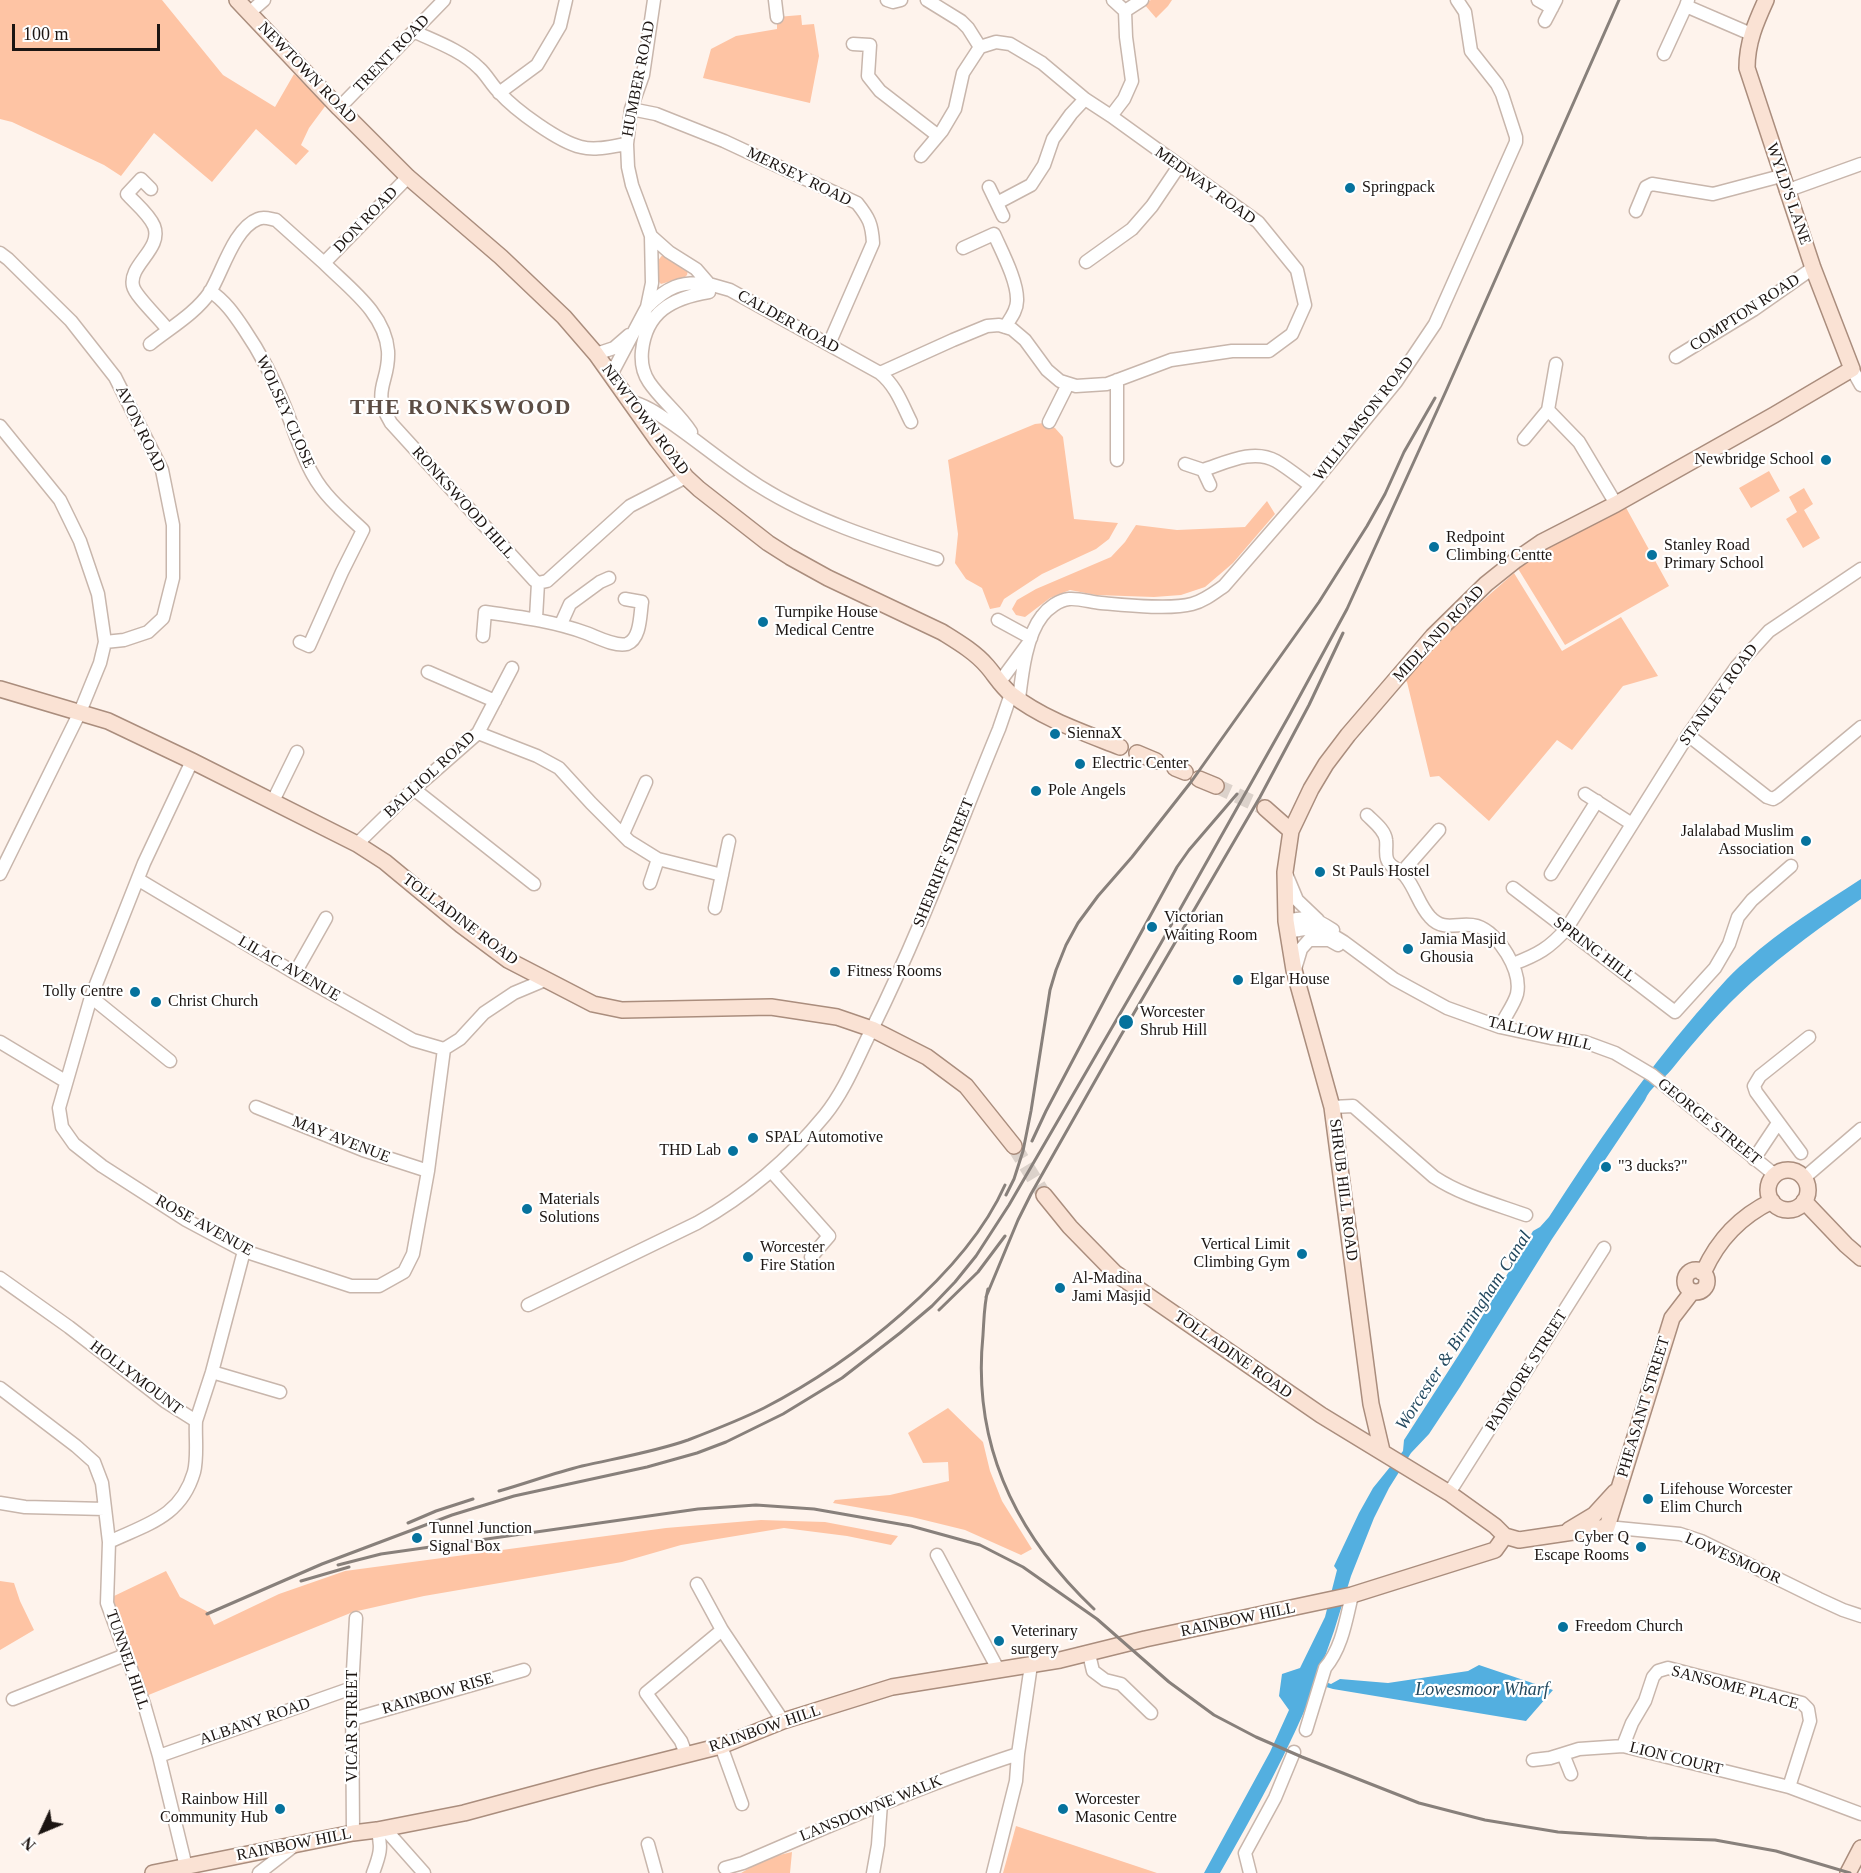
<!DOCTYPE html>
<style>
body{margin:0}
#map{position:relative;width:1861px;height:1873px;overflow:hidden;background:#fef3ec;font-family:"Times New Roman",serif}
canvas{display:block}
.north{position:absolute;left:12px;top:1801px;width:60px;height:60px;-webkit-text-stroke:4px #fff;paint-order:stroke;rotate:226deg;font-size:16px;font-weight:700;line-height:24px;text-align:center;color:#1c1512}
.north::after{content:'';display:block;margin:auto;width:21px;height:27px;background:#1c1512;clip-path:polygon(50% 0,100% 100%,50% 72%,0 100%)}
.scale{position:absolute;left:12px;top:24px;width:148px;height:27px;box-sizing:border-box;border:3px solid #1c1512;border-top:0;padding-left:8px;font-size:18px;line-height:21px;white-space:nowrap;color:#1c1512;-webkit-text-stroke:4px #fff;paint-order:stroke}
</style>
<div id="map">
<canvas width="1861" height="1873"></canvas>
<div class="north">N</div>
<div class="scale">100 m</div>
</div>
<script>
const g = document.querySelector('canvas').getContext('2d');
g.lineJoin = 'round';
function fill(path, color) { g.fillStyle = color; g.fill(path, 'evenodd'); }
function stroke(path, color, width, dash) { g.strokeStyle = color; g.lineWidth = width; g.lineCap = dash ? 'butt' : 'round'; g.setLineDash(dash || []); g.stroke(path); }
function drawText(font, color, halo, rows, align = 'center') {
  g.font = font + ' "Times New Roman",serif'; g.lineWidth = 4.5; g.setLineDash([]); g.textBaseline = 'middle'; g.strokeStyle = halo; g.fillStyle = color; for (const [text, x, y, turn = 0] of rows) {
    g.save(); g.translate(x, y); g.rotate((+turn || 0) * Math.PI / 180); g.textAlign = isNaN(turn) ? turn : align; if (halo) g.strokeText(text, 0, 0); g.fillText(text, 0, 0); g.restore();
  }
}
fill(new Path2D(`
 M 0,0 L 162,0 L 223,75 L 275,107 L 294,74 L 326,105 L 309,128 L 301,145 L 309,151 L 296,165 L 256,129 L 212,182 L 154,133 L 121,176 L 104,165 L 12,122 L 0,119 Z
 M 1151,0 L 1172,0 L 1168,6 L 1156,18 L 1144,4 Z
 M 801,15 L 802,25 L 814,24 L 819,56 L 810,103 L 703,78 L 711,49 L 736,36 L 777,29 L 777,17 Z
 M 664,254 L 688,270 L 687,275 L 685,277 L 661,284 L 657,280 C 657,271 655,260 664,254 Z
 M 1044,423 L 1055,428 L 1063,437 L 1074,519 L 1118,523 L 1109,539 L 1096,549 L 1042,574 L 1004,599 L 1000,607 L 990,609 L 982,588 L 966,579 L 955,563 L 958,534 L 948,460 L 1035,424 Z
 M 1769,471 L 1780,491 L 1751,508 L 1739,488 Z
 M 1804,488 L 1813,504 L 1804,510 L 1820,538 L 1803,548 L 1786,519 L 1797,512 L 1789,497 Z
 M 1267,501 L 1275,514 L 1233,563 L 1205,587 L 1181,595 L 1154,597 L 1096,595 L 1070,590 L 1050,598 L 1025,617 L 1016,615 L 1012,609 L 1017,600 L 1036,589 L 1111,557 L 1125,542 L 1136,525 L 1177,530 L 1245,527 Z
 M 1624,504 L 1669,586 L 1565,645 L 1517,567 L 1553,543 Z
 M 1514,573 L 1562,651 L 1621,617 L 1658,676 L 1623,686 L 1572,750 L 1557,740 L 1489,821 L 1439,776 L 1430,777 L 1407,682 L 1404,679 L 1463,618 Z
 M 948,1408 L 983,1442 L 990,1471 L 1002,1501 L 1032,1549 L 1021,1555 L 965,1530 L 912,1517 L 833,1503 L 835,1500 L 890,1495 L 949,1481 L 948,1462 L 923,1463 L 908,1433 Z
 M 761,1520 L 825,1522 L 898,1536 L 891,1545 L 847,1536 L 784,1528 L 681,1545 L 622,1562 L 424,1596 L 353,1612 L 146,1696 L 112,1597 L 166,1571 L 180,1597 L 208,1612 L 214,1625 L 279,1594 L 345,1571 L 666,1528 Z
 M 0,1581 L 14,1583 L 20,1601 L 34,1630 L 0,1650 Z
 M 1016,1826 L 1157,1873 L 1003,1873 Z
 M 792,1852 L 790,1873 L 741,1873 L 767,1858 Z`), '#fec4a4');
fill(new Path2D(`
 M 1861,879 L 1861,899 C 1823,925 1786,952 1752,982 C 1723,1008 1696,1039 1672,1069 C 1663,1080 1650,1087 1645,1100 L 1552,1239 L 1460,1387 L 1429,1434 L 1411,1453 L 1389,1488 L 1374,1518 L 1351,1576 L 1334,1631 L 1317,1679 L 1331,1684 L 1340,1679 L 1388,1683 L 1468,1671 L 1479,1665 L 1553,1690 L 1526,1721 L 1333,1689 L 1316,1684 C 1289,1750 1255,1812 1220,1873 L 1204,1873 L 1270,1752 L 1289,1710 L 1279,1696 L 1282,1674 L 1300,1668 L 1325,1617 L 1337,1570 L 1334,1566 L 1359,1513 L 1373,1488 L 1403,1451 L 1404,1440 L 1467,1342 L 1533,1231 L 1540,1227 L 1549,1217 C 1595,1146 1641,1078 1696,1014 C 1712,996 1728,976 1746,961 C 1782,929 1821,905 1861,879 Z`), '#53afe0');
stroke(new Path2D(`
 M 1216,786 L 1265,808
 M 1014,1146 L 1044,1195`), '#dcd2cb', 15, [15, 8]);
const minor = new Path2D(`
 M 775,0 L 777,17
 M 887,0 L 893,2 L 901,0
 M 927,0 L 961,21 L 968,28 L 980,47
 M 1113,0 L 1125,11
 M 1538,0 L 1552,8
 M 1688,0 L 1686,6 L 1751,34
 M 249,13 L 264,0
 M 1545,21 L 1556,0
 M 415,32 C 437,42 462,51 479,68 C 487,75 492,86 500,93 C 515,110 559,142 581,147 C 596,151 612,146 627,144
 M 853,44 L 870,45 L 868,76 L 880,91 L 937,135
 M 1664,54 L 1686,6
 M 499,93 L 537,65 L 560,26 L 566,0
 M 339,108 L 444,0
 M 631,109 L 656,114 L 724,141 L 857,203 C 869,218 872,224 873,243 L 829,344
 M 1111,116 L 1124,99 L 1132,81 L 1126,37 L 1125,11 L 1142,0
 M 989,187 L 1003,216
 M 151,189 L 141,179 L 127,194 C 135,203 149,214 154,226 C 163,249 128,265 133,286 C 135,296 161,320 168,330
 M 1786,191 L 1861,164
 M 997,203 L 1031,185 L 1044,165 L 1053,139 L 1071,114 L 1085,99
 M 1636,211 L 1646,187 L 1652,184 L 1713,194 L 1781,176
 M 651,236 L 669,252 L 696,269 L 709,284 L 730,290 L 880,373 C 896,386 902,404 911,422
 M 963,248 L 994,234 C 1002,252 1018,282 1017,301 C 1017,311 1010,319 1005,327
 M 0,253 L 8,259 L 71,321 L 115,377 L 162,470 L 173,525 L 173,578 L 163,618 L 148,632 L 124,640 L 105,642
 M 1086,262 L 1132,229 L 1152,206 L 1179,166
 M 324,263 C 349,288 385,313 388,351 C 390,383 370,389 391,423 L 534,580 L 538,583 L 547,581 L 630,506 L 686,477
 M 210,291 C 225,301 234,314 244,329 C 261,354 274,379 285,407 C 294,430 301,454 313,475 C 325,497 345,513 363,530 L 342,572 L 309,646 L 300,642
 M 647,307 C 667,287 680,281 709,284 L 709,292 C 672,298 646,312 642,351 C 641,361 643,373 649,382 C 661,400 679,413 691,432
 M 150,344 C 170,328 196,313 210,292 C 222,273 234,228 258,219 C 264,216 270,219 276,220 L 324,263 L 408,177
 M 596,354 L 614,348 L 629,335
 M 1676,357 L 1753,310 L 1813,268
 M 1852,369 L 1861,385
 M 880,373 L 953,340 L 987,326 L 999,325 L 1012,329 L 1025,340 L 1047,370 L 1060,381 L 1076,386 L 1107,384 L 1171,360 L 1232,351 L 1269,351 L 1292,334 L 1305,305 L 1297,270 L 1258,222 L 1111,116 L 1085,99 L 1042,63 L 1010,44 L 996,42 L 980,47 L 963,73 L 955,109 L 942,131 L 921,156
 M 611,375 L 647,307 L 652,283 L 651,236 L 632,185 L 628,167 L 627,144 L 631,109 L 643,75 L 654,0
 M 629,401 C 647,405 661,416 677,427 C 704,446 730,468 759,486 C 813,520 876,540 937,559
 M 1548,410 L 1556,364
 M 1049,422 L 1068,384
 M 0,426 L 60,500 L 80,541 L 98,594 L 105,642 L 100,663 L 80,712 L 0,874
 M 1524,439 L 1548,410 L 1579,442 L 1616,504
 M 1117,460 L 1117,380
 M 1185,464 L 1203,470 L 1210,485
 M 1203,470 C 1225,463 1253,448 1276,461 C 1288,468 1300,478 1311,486
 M 536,618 L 538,583
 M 998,620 L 1031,638
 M 561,624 L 570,604 L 600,582 L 609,578
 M 483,636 L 485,612 C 520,617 553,621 586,633 C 597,637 615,647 627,644 C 641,639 640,614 642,602 L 625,599
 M 428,672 L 495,701
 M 999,683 L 1027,645
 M 1019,699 C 1022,674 1026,636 1042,616 C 1048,608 1059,600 1069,599 C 1078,598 1091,602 1101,603 C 1124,605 1170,610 1192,604 C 1204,601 1214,593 1224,586 L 1311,486 L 1396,382 L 1435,324 L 1516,142 L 1516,137 L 1502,94 L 1497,84 L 1471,51 L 1465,12 L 1457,0
 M 478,733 L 537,756 L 559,768 L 591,803 L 629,841 L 658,859 L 722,875
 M 1688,735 L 1767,797 L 1773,799 L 1778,796 L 1861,727
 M 192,761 L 144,863 L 91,997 L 59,1108 L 62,1127 L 74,1144 L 102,1166 L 186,1220 L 244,1251 L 351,1286 L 379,1286 L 404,1272 L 413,1254 L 428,1171 L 444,1049 L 460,1039 L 484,1013 L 514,993 L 545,980
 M 415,790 L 534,884
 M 1585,794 L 1632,824
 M 273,801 L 297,752
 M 1367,815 C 1374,822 1385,830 1386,840 C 1387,846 1385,853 1387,859 C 1389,867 1401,870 1406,877 C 1416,890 1419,905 1430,917 C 1444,933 1460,921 1477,926 C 1499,933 1522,971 1517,994 C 1514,1005 1505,1016 1500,1027
 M 623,834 L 646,782
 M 357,844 L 405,797 L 478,733 L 512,668
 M 1402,872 L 1439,830
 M 1551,874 L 1597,801
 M 1287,876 L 1297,900 L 1318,920
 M 139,880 L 295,973 L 413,1040 L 444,1049
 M 650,883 L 658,859
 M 1513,888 L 1675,1012 L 1715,968 L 1729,944 L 1738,917 L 1752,900 L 1791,866
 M 715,908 L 729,841
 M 1286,921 C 1309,916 1313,917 1333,930
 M 1287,932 L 1304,929 L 1326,931 L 1344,942 L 1394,979 L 1447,1008 L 1500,1027 L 1551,1038 L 1585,1042 L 1615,1053 L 1652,1075 L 1775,1175
 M 1513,964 C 1537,955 1550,948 1567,928 L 1688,735 L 1737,666 L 1769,631 L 1861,569
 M 1295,969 L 1301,949 L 1309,940 L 1329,940 L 1338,945
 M 295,973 L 326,918
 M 91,997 L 170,1061
 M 0,1042 L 65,1081
 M 256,1107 L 363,1150 L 428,1171
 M 1332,1107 L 1353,1106 L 1434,1177 C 1461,1195 1495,1204 1526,1215
 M 1801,1153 L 1756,1092 L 1754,1086 L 1760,1076 L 1809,1037
 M 1754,1159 L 1778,1123
 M 772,1172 L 829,1236 L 811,1257
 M 1804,1178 L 1861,1129
 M 0,1278 L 69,1327 L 166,1402 L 196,1421 C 195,1437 198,1456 194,1472 C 181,1517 147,1524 109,1542
 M 528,1305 L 697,1223 C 747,1195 789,1159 825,1115 C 846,1089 858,1056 873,1027 C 921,930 958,828 999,729 L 1011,694
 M 212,1372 L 280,1392
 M 0,1388 L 76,1446 L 94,1462 L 102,1483 L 109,1542 L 107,1603 L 144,1704 L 159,1756 L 186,1867
 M 196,1421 L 212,1372 L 244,1251
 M 1449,1493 L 1604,1248
 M 0,1503 L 25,1507 L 105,1509
 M 1607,1527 L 1680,1534 L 1701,1541 L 1819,1599 L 1843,1610 L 1861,1616
 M 937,1555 L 999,1671
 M 697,1584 L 722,1630 L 783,1721
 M 1089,1654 L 1093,1671 L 1105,1680 L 1121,1684 L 1151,1713
 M 13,1699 L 125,1655
 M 353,1719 L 524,1670
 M 1306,1730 L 1325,1668 C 1342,1648 1346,1620 1352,1595
 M 721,1746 L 742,1804
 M 1623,1746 L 1632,1723 L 1645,1701 L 1653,1677 L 1658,1671 L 1668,1668 L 1802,1703 L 1808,1709 L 1810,1721 L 1789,1787 L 1861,1814
 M 686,1754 L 681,1741 L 646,1693 L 722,1630
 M 159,1756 L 352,1688
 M 1533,1760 L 1550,1758 L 1563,1754
 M 1571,1774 L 1563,1754 L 1579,1749 L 1623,1746 L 1789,1787
 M 385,1829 L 424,1873
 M 353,1833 L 352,1688 L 356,1618
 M 648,1844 L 656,1873
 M 725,1868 L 743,1863 C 833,1824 923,1785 1018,1754
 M 259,1873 L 295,1845
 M 373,1873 C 379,1857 383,1847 377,1830
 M 873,1873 L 878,1845 L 881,1803
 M 993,1873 L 1016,1781 L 1018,1754 L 1031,1665
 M 1250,1873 L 1245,1853 L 1275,1798 L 1294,1752`);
const major = new Path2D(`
 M 237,0 L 339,108 L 408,177 L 501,257 L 564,317 L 596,354 L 657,440 L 686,477 L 699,489 L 768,543 L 790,557 L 828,578 L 942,632 C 958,642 975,652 987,666 C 995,675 1001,686 1011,694 C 1043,719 1082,732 1120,747
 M 0,689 L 108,721 L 192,761 L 357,844 L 385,862 L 461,925 L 508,960 L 593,1004 L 622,1010 L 771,1007 L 837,1017 L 872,1029 L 927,1057 L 966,1086 L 1014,1146
 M 1137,753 L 1156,761
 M 1175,768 L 1185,772
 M 1199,779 L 1216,786
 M 1265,808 L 1291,831
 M1768 1190a20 20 0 1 1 40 0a20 20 0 1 1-40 0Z
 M 1044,1195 L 1070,1227 L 1115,1273 L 1321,1415 L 1449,1493 L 1495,1526 L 1505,1536 L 1519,1540 L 1607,1527 L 1672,1318 L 1692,1292
 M 1804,1201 L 1846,1245 L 1861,1258
 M1685 1281a11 11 0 1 1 22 0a11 11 0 1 1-22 0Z
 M 1701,1272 L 1704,1271 C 1718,1240 1741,1216 1772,1201
 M 1382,1451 L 1371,1404 L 1332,1107 L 1294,970 L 1286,921 L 1285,872 L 1291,831 L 1311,789 L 1326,764 L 1348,735 L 1433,636 L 1486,584 L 1516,560 L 1542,542 L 1616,504 L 1774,415 L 1852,369 L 1813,268 L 1747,68 C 1747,42 1756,22 1766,0
 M 1569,1530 L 1594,1515 L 1615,1492
 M 153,1873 L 353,1833 L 377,1830 L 464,1813 L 594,1778 L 721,1746 L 783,1721 L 892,1687 L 1060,1660 L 1145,1639 L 1352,1595 L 1495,1550 L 1505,1536
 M 1848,1873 L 1861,1848`);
stroke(minor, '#c8b6ac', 15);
stroke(major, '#aa8d7d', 18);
stroke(minor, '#fff', 12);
stroke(major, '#fae2d4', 15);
stroke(new Path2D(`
 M 1032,1141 L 1046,1111 L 1114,982 L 1177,867 L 1189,850 L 1237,794
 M 1006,1195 L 1014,1179 L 1023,1151 L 1031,1111 L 1050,990 L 1056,970 L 1066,945 L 1078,923 L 1098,896 L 1132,857 L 1191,782 L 1319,602 L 1367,526 L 1385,494 L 1404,452 L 1435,398
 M 988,1289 C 984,1304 984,1320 983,1335 C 972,1444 1016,1535 1094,1609
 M 986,1297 L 1018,1220 L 1031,1194 L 1120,1037 L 1260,797 L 1309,705 L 1343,633
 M 939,1310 L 978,1272 L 1005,1236
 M 499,1491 C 527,1483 554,1473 582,1466 C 617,1458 654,1452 688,1440 C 714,1430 740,1420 764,1408 C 851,1363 965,1275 1005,1185
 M 408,1523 L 436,1511 L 473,1499
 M 338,1565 L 381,1554 L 698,1509 L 756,1505 L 814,1509 L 911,1526 L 980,1545 L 1023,1567 L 1097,1619 L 1169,1682 L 1214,1715 L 1256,1737 L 1302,1757 L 1419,1803 L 1485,1820 L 1558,1832 L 1647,1838 L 1715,1840 L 1776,1851 L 1850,1873
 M 301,1581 L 349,1567
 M 207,1614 L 322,1564 L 452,1515 L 514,1496 L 647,1467 L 697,1453 L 726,1442 L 783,1414 L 842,1378 L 900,1333 L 932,1306 L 955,1282 L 976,1256 L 1009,1205 L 1161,943 L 1290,714 L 1347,609 L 1446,391 L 1619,0`), '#88807b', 3);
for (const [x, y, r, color] of [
 [1350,188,6,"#06729d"],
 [1826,460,6,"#06729d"],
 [1434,547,6,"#06729d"],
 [1652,555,6,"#06729d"],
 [763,622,6,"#06729d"],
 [1055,734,6,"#06729d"],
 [1080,764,6,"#06729d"],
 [1036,791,6,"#06729d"],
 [1806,841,6,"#06729d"],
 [1320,872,6,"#06729d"],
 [1152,927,6,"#06729d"],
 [1408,949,6,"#06729d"],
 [835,972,6,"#06729d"],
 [1238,980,6,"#06729d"],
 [135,992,6,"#06729d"],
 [156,1002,6,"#06729d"],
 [1126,1022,8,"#06729d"],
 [753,1138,6,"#06729d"],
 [733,1151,6,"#06729d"],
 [1606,1167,6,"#06729d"],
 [527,1209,6,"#06729d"],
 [1302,1254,6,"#06729d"],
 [748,1257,6,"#06729d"],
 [1060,1288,6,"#06729d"],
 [1648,1499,6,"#06729d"],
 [417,1538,6,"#06729d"],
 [1641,1547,6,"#06729d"],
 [1563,1627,6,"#06729d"],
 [999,1641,6,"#06729d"],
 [280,1809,6,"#06729d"],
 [1063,1809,6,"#06729d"]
]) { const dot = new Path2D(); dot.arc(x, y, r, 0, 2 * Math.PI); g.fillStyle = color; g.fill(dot); stroke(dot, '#fff', 2); }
drawText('16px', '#1c1512', '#fff', [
 ["TRENT ROAD",392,54,-46],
 ["NEWTOWN ROAD",307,73,46],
 ["HUMBER ROAD",639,79,-79],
 ["MERSEY ROAD",799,177,26],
 ["MEDWAY ROAD",1205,186,36],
 ["WYLD'S LANE",1788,194,71],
 ["DON ROAD",366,220,-46],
 ["COMPTON ROAD",1745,313,-33],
 ["CALDER ROAD",788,322,29],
 ["WOLSEY CLOSE",285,412,66],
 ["WILLIAMSON ROAD",1364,419,-52],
 ["NEWTOWN ROAD",645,420,53],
 ["AVON ROAD",140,429,64],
 ["RONKSWOOD HILL",463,503,48],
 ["MIDLAND ROAD",1439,634,-47],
 ["STANLEY ROAD",1719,695,-54],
 ["BALLIOL ROAD",430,775,-43],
 ["SHERRIFF STREET",944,863,-68],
 ["TOLLADINE ROAD",460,920,37],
 ["SPRING HILL",1594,950,37],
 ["LILAC AVENUE",289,969,30],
 ["TALLOW HILL",1540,1034,13],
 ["GEORGE STREET",1709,1122,39],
 ["MAY AVENUE",341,1140,21],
 ["SHRUB HILL ROAD",1343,1190,83],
 ["ROSE AVENUE",204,1226,29],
 ["TOLLADINE ROAD",1233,1355,35],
 ["PADMORE STREET",1527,1371,-58],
 ["HOLLYMOUNT",136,1378,37],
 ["PHEASANT STREET",1644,1407,-73],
 ["LOWESMOOR",1733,1559,24],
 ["RAINBOW HILL",1238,1620,-12],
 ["TUNNEL HILL",127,1660,71],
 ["SANSOME PLACE",1735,1688,15],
 ["RAINBOW RISE",438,1694,-16],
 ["ALBANY ROAD",255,1722,-19],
 ["VICAR STREET",353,1726,-90],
 ["RAINBOW HILL",765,1729,-19],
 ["LION COURT",1676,1759,14],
 ["LANSDOWNE WALK",871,1809,-22],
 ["RAINBOW HILL",294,1845,-11]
]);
drawText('16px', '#1c1512', '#fff', [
 ["Springpack",1362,188],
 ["Newbridge School",1814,460,"right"],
 ["Redpoint",1446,538],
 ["Climbing Centte",1446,556],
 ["Stanley Road",1664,546],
 ["Primary School",1664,564],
 ["Turnpike House",775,613],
 ["Medical Centre",775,631],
 ["SiennaX",1067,734],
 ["Electric Center",1092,764],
 ["Pole Angels",1048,791],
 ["Jalalabad Muslim",1794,832,"right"],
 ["Association",1794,850,"right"],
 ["St Pauls Hostel",1332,872],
 ["Victorian",1164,918],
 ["Waiting Room",1164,936],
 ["Jamia Masjid",1420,940],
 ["Ghousia",1420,958],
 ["Fitness Rooms",847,972],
 ["Elgar House",1250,980],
 ["Tolly Centre",123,992,"right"],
 ["Christ Church",168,1002],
 ["Worcester",1140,1013],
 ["Shrub Hill",1140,1031],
 ["SPAL Automotive",765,1138],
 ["THD Lab",721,1151,"right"],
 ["\"3 ducks?\"",1618,1167],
 ["Materials",539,1200],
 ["Solutions",539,1218],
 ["Vertical Limit",1290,1245,"right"],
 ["Climbing Gym",1290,1263,"right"],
 ["Worcester",760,1248],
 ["Fire Station",760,1266],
 ["Al-Madina",1072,1279],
 ["Jami Masjid",1072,1297],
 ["Lifehouse Worcester",1660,1490],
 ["Elim Church",1660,1508],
 ["Tunnel Junction",429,1529],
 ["Signal Box",429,1547],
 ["Cyber Q",1629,1538,"right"],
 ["Escape Rooms",1629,1556,"right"],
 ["Freedom Church",1575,1627],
 ["Veterinary",1011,1632],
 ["surgery",1011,1650],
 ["Rainbow Hill",268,1800,"right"],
 ["Community Hub",268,1818,"right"],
 ["Worcester",1075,1800],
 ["Masonic Centre",1075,1818]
], 'left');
drawText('italic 18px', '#23495f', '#fff', [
 ["Worcester & Birmingham Canal",1464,1331,-57],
 ["Lowesmoor Wharf",1482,1690]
]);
g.letterSpacing = '1.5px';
drawText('bold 22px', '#5c4d44', '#fff', [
 ["THE RONKSWOOD",461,408]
]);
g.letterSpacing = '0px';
</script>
